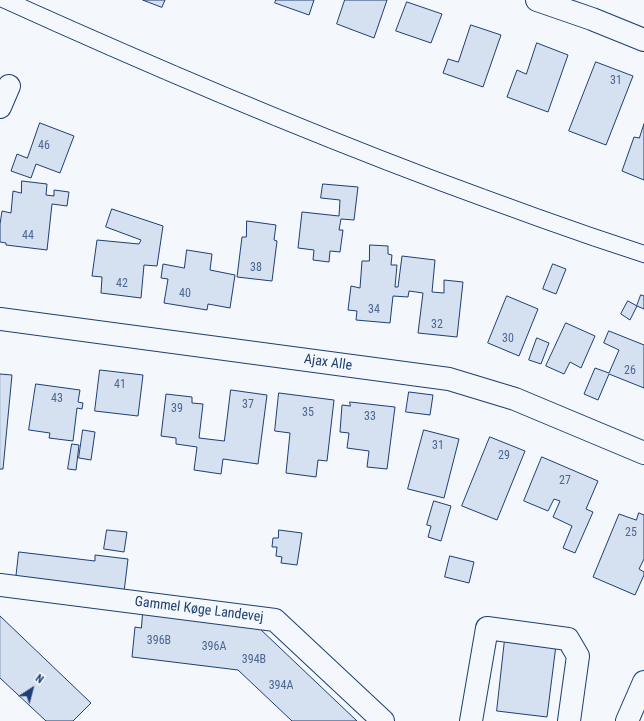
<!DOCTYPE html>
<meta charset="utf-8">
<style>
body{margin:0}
#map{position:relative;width:644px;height:721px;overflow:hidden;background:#f4f7fb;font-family:"Roboto Condensed",sans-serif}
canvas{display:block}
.north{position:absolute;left:12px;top:669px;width:40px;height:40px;-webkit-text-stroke:3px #f4f7fb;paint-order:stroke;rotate:36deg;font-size:11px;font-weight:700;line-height:16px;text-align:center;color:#1d3f73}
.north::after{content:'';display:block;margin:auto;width:14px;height:18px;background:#1d3f73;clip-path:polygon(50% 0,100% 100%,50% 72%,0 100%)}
</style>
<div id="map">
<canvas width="644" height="721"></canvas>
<div class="north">N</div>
</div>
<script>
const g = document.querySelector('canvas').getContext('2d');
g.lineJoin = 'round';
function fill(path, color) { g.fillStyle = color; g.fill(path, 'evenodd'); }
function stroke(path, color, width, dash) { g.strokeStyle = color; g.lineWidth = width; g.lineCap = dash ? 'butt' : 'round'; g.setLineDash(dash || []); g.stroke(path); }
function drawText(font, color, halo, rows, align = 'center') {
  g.font = font + ' "Roboto Condensed",sans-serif'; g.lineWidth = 3; g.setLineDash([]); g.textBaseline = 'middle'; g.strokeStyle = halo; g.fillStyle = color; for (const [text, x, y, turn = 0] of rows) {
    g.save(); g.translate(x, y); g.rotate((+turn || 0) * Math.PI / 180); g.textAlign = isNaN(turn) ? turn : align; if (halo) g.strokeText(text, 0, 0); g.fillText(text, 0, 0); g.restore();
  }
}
const building = new Path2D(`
 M 143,0 L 165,0 L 162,7 Z
 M 276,0 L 314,0 L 309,15 L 275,3 Z
 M 345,0 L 387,0 L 374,38 L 337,24 Z
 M 407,2 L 442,14 L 431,43 L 396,31 Z
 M 471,25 L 501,35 L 483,87 L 443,73 L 448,59 L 458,62 Z
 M 537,43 L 568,55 L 548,112 L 507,97 L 517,70 L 526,74 Z
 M 596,62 L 633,76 L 606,145 L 569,131 Z
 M 40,123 L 74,136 L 60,173 L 36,164 L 31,178 L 11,171 L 17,154 L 27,158 Z
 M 644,124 L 644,180 L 622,171 L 634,137 L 639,138 Z
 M 22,181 L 47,184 L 46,195 L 54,196 L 54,190 L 69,192 L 67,206 L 52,204 L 47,250 L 6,245 L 6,243 L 0,242 L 0,224 L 2,211 L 11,213 L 13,191 L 21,193 Z
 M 323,184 L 358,187 L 354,220 L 341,219 L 339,230 L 343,230 L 340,252 L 330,251 L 329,262 L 313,260 L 314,250 L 298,248 L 302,212 L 339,216 L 340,200 L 321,198 Z
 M 112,209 L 163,226 L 157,266 L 144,265 L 141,298 L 101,293 L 102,277 L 92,276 L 97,240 L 139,244 L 141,240 L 106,227 Z
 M 247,221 L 276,225 L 274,240 L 277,241 L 272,281 L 237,277 L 242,237 L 246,237 Z
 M 370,245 L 388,246 L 388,254 L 392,255 L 391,265 L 397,265 L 395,287 L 398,287 L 402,256 L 435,260 L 432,292 L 444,293 L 444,280 L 463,282 L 457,337 L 418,333 L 423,293 L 409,291 L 408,297 L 393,296 L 390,323 L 356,320 L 357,311 L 348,310 L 351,286 L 360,288 L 362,261 L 369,261 Z
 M 187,250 L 212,254 L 210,270 L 235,275 L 230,308 L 208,304 L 207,310 L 164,303 L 168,279 L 161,278 L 163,264 L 184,268 Z
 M 553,264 L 566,269 L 556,294 L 543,289 Z
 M 641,295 L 644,296 L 644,309 L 637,306 Z
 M 507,296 L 538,309 L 519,356 L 488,343 Z
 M 628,301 L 637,306 L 630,320 L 621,314 Z
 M 566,323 L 595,336 L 581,368 L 570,362 L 564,374 L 546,366 Z
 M 609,331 L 644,345 L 644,388 L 609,374 L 598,400 L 584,394 L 595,368 L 609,373 L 619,350 L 604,343 Z
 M 537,338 L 549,343 L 541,364 L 529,360 Z
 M 100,370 L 143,375 L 138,416 L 95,411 Z
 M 0,374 L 12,375 L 3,469 L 0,469 Z
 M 36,384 L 80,390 L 78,402 L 83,403 L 82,409 L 77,408 L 73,441 L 49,438 L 50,433 L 29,430 Z
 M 231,390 L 267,395 L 258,464 L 223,459 L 221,474 L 194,470 L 197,447 L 176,444 L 176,438 L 161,436 L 166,394 L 192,397 L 192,403 L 203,404 L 199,438 L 224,441 Z
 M 409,392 L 433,395 L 430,415 L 406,412 Z
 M 279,393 L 334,400 L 327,461 L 318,460 L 316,477 L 286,473 L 290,433 L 275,431 Z
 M 350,402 L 395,407 L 387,469 L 367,467 L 369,451 L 347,448 L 349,433 L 340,432 L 342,405 L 350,406 Z
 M 83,430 L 95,432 L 91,460 L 79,458 Z
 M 424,430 L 459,439 L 444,498 L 408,489 Z
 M 490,437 L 525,451 L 497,520 L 462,506 Z
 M 72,444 L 79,445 L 76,470 L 68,469 Z
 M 542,457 L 598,481 L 586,509 L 593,512 L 575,553 L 563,548 L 572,526 L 553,517 L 560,501 L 554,499 L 548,511 L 524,501 Z
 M 434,501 L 451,506 L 441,541 L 428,537 L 431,526 L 427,525 Z
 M 639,513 L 644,515 L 644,559 L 639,569 L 644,572 L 644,575 L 635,595 L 593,577 L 619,514 L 636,520 Z
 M 107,530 L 127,532 L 124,552 L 104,549 Z
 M 279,530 L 302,533 L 297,565 L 281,563 L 282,557 L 276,556 L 277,547 L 272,547 L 273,538 L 278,538 Z
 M 19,552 L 95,561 L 95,555 L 128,559 L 124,592 L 16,579 Z
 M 450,556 L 474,562 L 469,583 L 445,577 Z
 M 143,613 L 258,627 L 357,721 L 292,721 L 238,670 L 132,657 L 135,627 L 141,628 Z
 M 0,616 L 91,703 L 73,721 L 46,721 L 0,678 Z
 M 505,639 L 556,645 L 547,717 L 497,711 Z`);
fill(building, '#d5e0f0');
stroke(building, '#1d3f73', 1);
const minor = new Path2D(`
 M 537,0 L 592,19 L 644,40
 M 0,107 L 9,86
 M 0,319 L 449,379 L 515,399 L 644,453
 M 0,585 L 275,620 L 383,721
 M 471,721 L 487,628 L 568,639 L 578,656 L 569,721
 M 627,721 L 644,682`);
stroke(minor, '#1d3f73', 24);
stroke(minor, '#f4f7fb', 22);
stroke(new Path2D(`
 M 26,0 C 160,60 296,118 433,170 C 503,196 573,222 644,245
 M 0,7 C 145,73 291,135 440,191 C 508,216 575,241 644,263`), '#1d3f73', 1);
drawText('12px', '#4b6792', null, [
 ["31",616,81],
 ["46",44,146],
 ["44",28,236],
 ["38",256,268],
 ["42",122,284],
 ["40",185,294],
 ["34",374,310],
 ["32",437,325],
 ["30",508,339],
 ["26",630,371],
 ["41",120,385],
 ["43",57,399],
 ["37",248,405],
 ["39",177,409],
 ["35",308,413],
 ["33",370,417],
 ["31",438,446],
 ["29",504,456],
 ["27",565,481],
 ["25",631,533],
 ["396B",159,641],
 ["396A",214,647],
 ["394B",254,660],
 ["394A",281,686]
]);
drawText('14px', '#1d3f73', '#f4f7fb', [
 ["Ajax Alle",328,363,8],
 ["Gammel Køge Landevej",199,610,7]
]);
</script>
